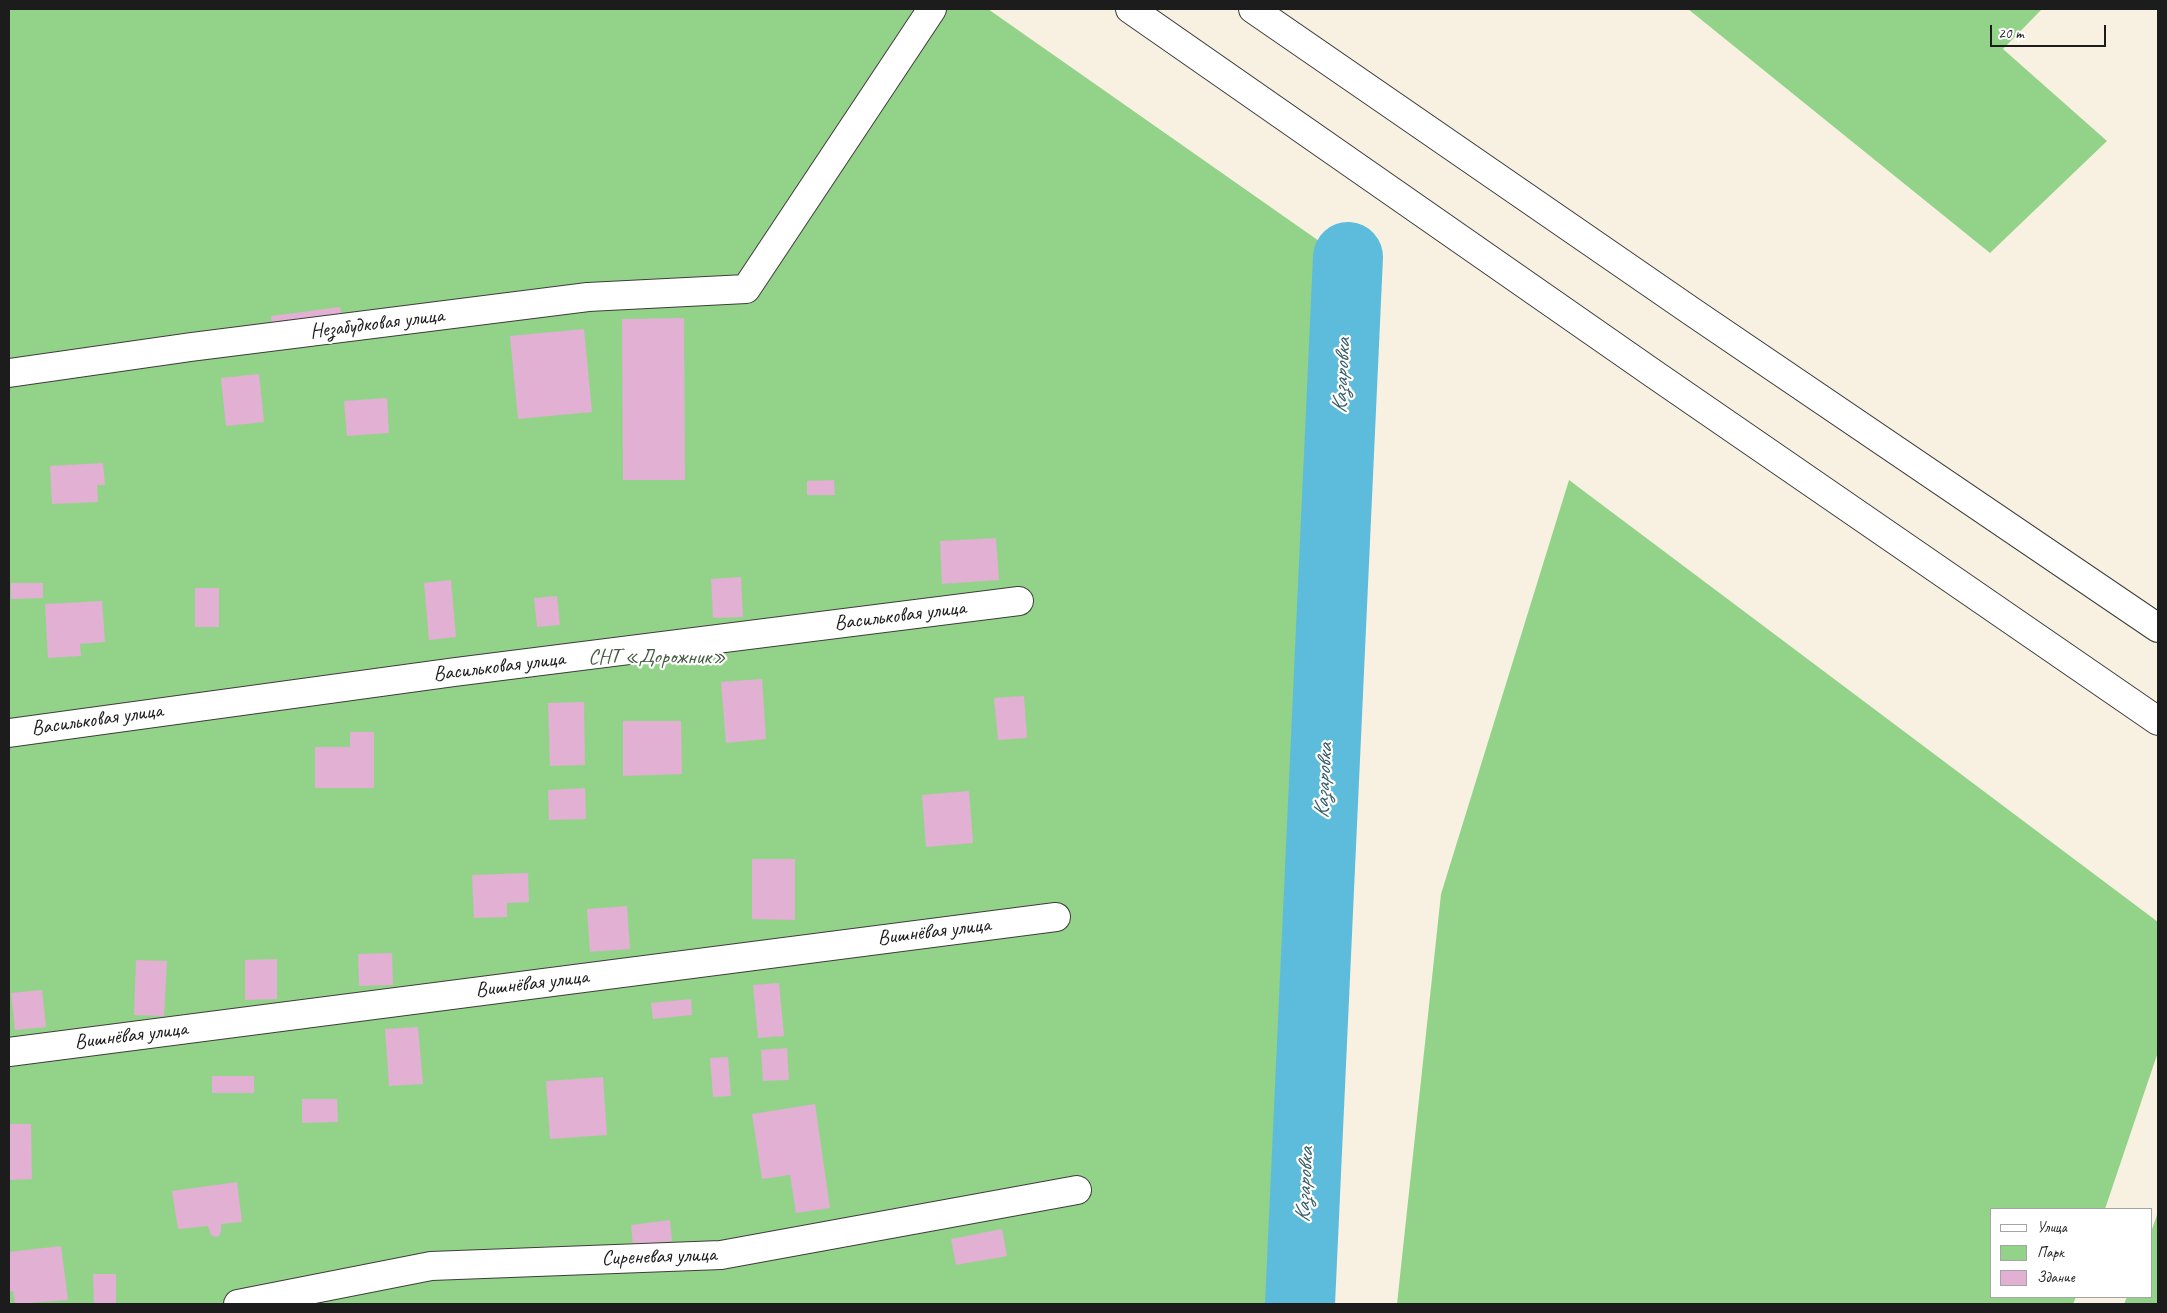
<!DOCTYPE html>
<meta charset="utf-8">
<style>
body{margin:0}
#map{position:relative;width:2167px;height:1313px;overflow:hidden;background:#f8f1e2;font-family:Caveat,sans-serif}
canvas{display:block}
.frame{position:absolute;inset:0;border:10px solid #1c1c1c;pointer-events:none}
.legend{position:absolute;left:1990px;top:1208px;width:162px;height:90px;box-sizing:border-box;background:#fff;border:1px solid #a4a4a4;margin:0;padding:6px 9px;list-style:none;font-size:15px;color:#1c1c1c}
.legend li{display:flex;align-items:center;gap:10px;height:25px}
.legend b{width:25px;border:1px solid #a4a4a4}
.scale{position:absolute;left:1990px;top:25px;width:116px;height:22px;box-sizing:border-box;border:2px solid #1c1c1c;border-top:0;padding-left:6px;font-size:15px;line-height:18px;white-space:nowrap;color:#1c1c1c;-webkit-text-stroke:4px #fff;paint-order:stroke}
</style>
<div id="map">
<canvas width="2167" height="1313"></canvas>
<div class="frame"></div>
<ul class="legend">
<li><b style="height:6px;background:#fff"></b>Улица</li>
<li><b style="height:14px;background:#93d389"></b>Парк</li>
<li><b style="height:14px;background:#e1b0d2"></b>Здание</li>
</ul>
<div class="scale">20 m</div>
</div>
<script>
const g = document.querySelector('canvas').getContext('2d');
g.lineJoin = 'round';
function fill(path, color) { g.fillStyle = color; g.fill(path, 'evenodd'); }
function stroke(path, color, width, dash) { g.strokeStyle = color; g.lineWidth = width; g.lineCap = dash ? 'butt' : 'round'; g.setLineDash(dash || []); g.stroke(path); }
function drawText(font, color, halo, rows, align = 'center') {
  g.font = font + ' Caveat,sans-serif'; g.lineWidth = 4.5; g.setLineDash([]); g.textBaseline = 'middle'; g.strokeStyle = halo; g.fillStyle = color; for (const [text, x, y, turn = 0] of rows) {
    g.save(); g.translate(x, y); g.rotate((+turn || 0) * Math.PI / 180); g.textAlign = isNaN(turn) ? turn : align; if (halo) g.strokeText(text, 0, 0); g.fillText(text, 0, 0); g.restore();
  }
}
fill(new Path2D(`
 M 9,9 L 988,9 L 1329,248 L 1284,1304 L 9,1304 Z
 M 1688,9 L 2042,9 L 2003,49 L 2107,141 L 1990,253 Z
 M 1569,480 L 2158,922 L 2158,1052 L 2105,1209 L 1991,1209 L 1991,1297 L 2076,1297 L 2073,1304 L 1397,1304 L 1441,894 Z
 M 2158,1212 L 2158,1304 L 2124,1304 L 2127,1297 L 2151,1297 L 2151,1232 Z`), '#93d389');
stroke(new Path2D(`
 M 1300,1304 L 1348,257`), '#5dbcdc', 70);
fill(new Path2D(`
 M 340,307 L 342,320 L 272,329 L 271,316 Z
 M 684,318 L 685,480 L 623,480 L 622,319 Z
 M 584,329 L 592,412 L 518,419 L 510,336 Z
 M 259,374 L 264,422 L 226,426 L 221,378 Z
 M 387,398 L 389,433 L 347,436 L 344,401 Z
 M 103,463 L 105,485 L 97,485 L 98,502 L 52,504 L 50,466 Z
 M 834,480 L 835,495 L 807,495 L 807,481 Z
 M 996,538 L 999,580 L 942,584 L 940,541 Z
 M 741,577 L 743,617 L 713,618 L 711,579 Z
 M 451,580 L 456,637 L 429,640 L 424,583 Z
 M 11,583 L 43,583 L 43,598 L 11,599 Z
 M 195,588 L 219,588 L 219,627 L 195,627 Z
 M 557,596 L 560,625 L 537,627 L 534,598 Z
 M 102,601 L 105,642 L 80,644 L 81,656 L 48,658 L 45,604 Z
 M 762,679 L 766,739 L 726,743 L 721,682 Z
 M 1024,696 L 1027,738 L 998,740 L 994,698 Z
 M 584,702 L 585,765 L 550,766 L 548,703 Z
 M 623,721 L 681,721 L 682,774 L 623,776 Z
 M 350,732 L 374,732 L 374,788 L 315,788 L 315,747 L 350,747 Z
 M 585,788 L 586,819 L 549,820 L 548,790 Z
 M 969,791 L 973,843 L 926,847 L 922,795 Z
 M 752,859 L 795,859 L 795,920 L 752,919 Z
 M 528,873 L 529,902 L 507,903 L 507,917 L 474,918 L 472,875 Z
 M 627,906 L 630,949 L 590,952 L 587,909 Z
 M 392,953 L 393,985 L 359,986 L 358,954 Z
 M 277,959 L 277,999 L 245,1000 L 245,960 Z
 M 136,960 L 167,961 L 164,1016 L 134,1015 Z
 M 779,983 L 784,1036 L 758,1038 L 753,985 Z
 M 42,990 L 46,1027 L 15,1030 L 11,993 Z
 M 691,999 L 692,1015 L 653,1019 L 651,1003 Z
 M 418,1027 L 423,1084 L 389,1086 L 385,1029 Z
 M 787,1048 L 789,1080 L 763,1081 L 761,1050 Z
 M 728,1057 L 731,1096 L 713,1097 L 710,1058 Z
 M 212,1076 L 254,1076 L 254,1093 L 212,1093 Z
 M 603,1077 L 607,1135 L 550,1139 L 546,1081 Z
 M 302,1099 L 337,1099 L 338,1122 L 302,1123 Z
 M 815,1104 L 830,1208 L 796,1213 L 790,1175 L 762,1179 L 752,1114 Z
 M 9,1124 L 31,1124 L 32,1179 L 9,1180 Z
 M 237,1182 L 242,1222 L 221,1224 L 221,1231 L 219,1236 L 215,1237 L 211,1235 L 208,1226 L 178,1229 L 172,1191 Z
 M 670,1220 L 672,1241 L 633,1246 L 631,1225 Z
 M 1002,1229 L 1007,1256 L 956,1265 L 951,1239 Z
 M 61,1246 L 68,1300 L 15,1304 L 13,1291 L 9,1292 L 9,1252 Z
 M 93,1274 L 116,1274 L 116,1304 L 94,1304 Z`), '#e1b0d2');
const minor = new Path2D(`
 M 9,373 L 191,347 L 588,297 L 746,289 L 932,9
 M 9,733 L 455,672 L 1019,601
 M 9,1052 L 1056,917
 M 238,1304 L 431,1266 L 721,1255 L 1077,1190`);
const highway = new Path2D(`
 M 1130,9 L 1654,374 L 2158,721
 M 1253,9 L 1694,313 L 2158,628`);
stroke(minor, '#3d3c3a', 30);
stroke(highway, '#3d3c3a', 30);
stroke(minor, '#fff', 28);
stroke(highway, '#fff', 28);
drawText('21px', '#1c1c1c', '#fff', [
 ["Незабудковая улица",377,324,-7],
 ["Васильковая улица",900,616,-7],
 ["Васильковая улица",499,667,-7],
 ["Васильковая улица",97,720,-8],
 ["Вишнёвая улица",934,932,-7],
 ["Вишнёвая улица",532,984,-7],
 ["Вишнёвая улица",131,1036,-7],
 ["Сиреневая улица",659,1257,-2]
]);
drawText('21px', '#465c42', '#fff', [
 ["СНТ «Дорожник»",657,657]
]);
drawText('italic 22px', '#365c69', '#fff', [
 ["Казаровка",1342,376,-87],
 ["Казаровка",1324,781,-87],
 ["Казаровка",1305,1185,-87]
]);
</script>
